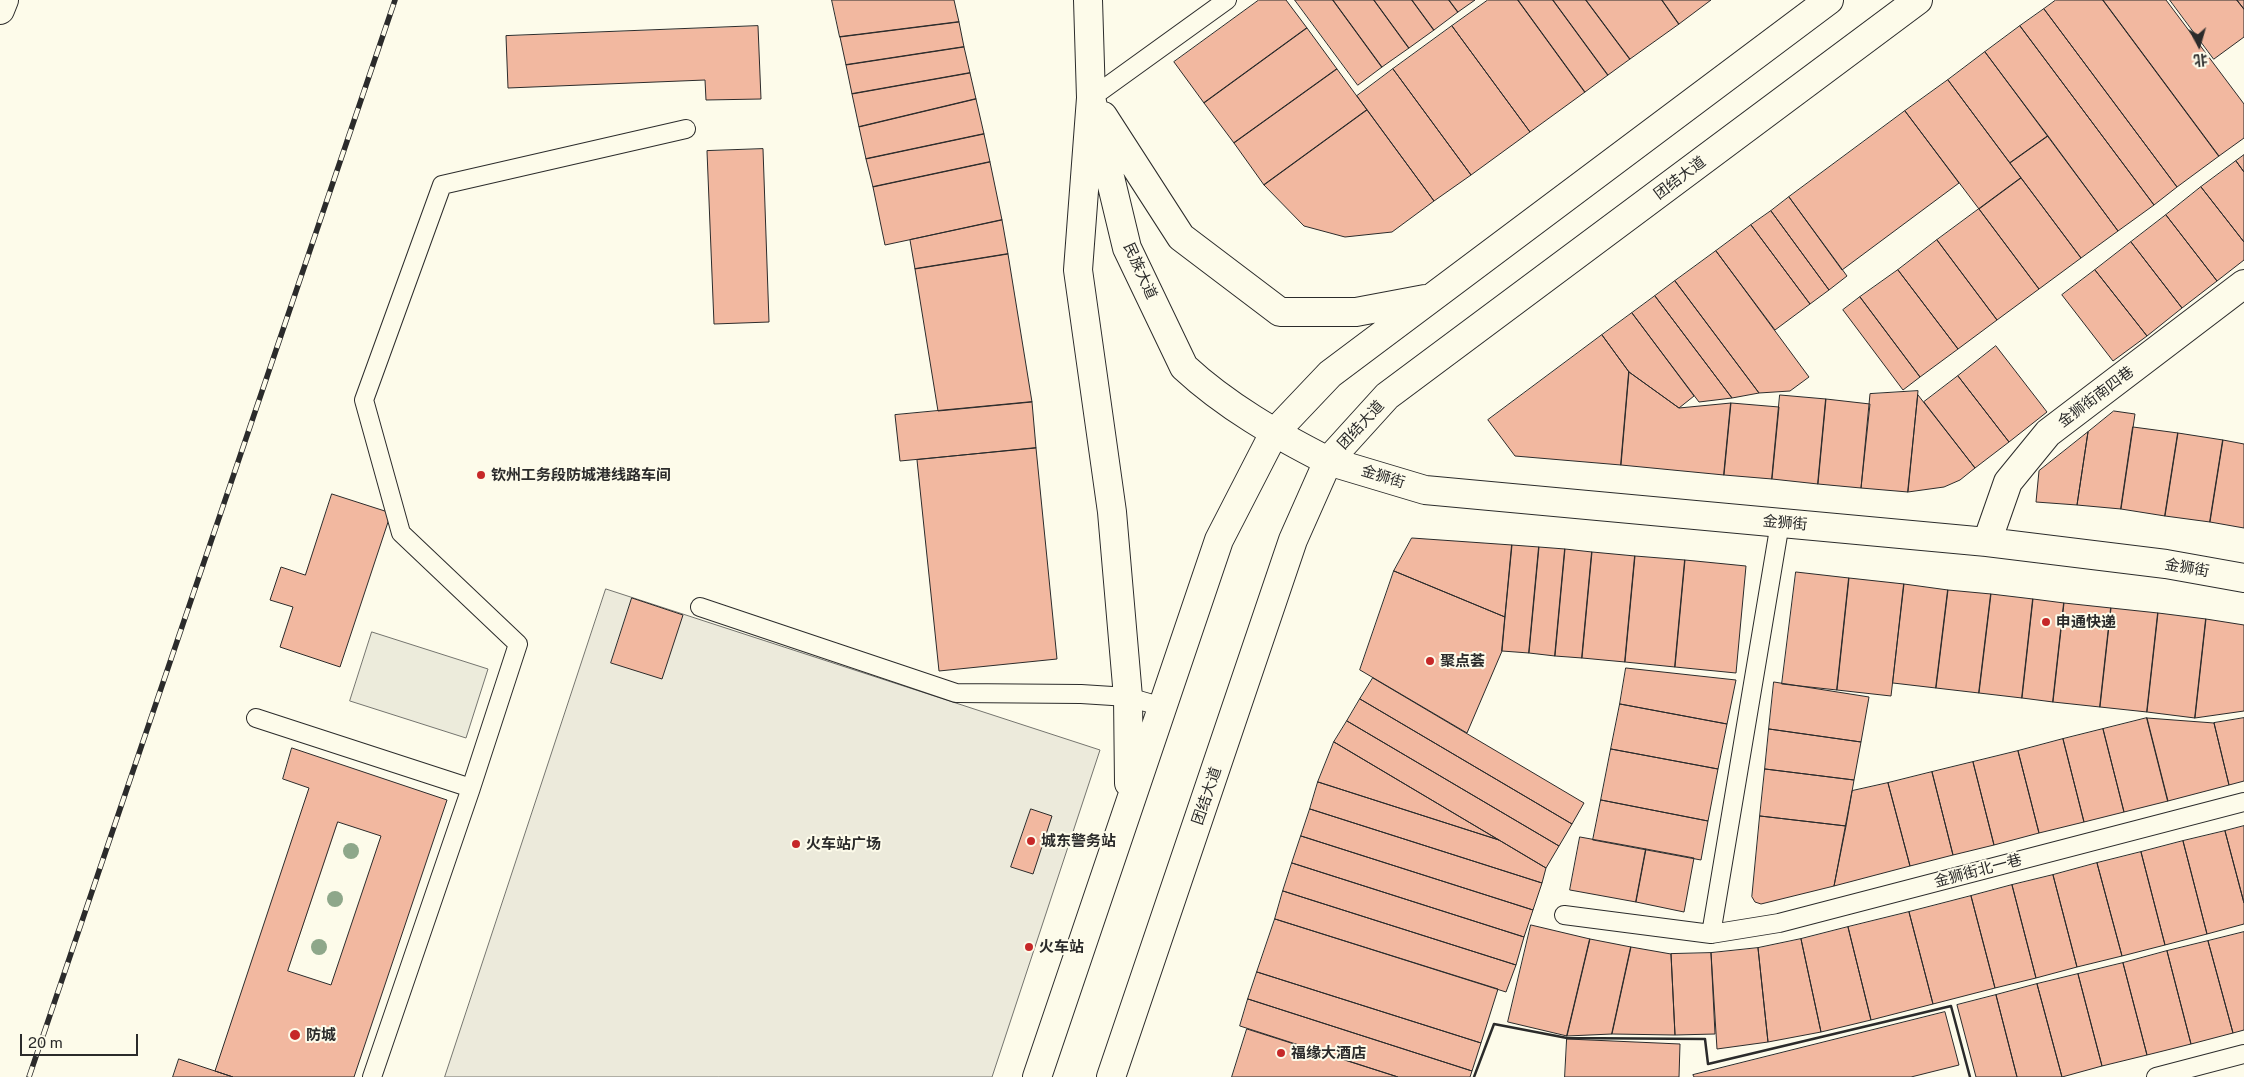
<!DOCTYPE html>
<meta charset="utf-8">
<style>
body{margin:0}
#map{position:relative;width:2244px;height:1077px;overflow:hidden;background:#fdfbea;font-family:"Public Sans","Noto Sans SC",sans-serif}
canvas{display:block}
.north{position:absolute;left:2174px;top:20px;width:50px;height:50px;-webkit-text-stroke:4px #fdfbea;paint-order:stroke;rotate:174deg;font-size:14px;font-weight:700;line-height:20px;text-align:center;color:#2b2b2b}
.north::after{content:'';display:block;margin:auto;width:18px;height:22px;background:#2b2b2b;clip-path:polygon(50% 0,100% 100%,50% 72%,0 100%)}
.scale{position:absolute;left:20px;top:1034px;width:118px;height:22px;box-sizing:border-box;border:2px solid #2b2b2b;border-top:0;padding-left:6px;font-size:15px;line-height:18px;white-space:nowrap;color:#2b2b2b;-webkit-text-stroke:4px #fdfbea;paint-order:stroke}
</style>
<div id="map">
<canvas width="2244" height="1077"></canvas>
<div class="north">北</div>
<div class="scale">20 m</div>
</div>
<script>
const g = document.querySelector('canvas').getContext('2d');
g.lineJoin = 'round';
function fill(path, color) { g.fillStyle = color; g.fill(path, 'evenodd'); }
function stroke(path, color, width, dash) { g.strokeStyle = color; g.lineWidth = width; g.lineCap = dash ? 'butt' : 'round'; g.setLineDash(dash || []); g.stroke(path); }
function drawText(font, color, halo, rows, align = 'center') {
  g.font = font + ' "Public Sans","Noto Sans SC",sans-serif'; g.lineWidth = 4; g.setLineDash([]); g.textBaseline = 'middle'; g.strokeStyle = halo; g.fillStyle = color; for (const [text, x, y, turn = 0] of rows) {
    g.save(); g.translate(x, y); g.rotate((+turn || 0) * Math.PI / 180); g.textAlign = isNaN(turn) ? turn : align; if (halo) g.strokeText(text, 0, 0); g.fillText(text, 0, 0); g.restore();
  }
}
const green = new Path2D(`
 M 372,632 L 488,669 L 466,738 L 350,701 Z`);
fill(green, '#ecebdb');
stroke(green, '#74746e', 1);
const parking = new Path2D(`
 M 606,589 L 1100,750 L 992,1077 L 445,1077 Z`);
fill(parking, '#eceadb');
stroke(parking, '#74746e', 1);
const building = new Path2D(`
 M 832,0 L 954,0 L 959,22 L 840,37 Z
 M 1259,0 L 1286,0 L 1307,28 L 1204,103 L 1174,62 Z
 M 1295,0 L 1333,0 L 1382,67 L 1358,85 Z
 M 1333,0 L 1374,0 L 1409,48 L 1382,67 Z
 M 1374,0 L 1412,0 L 1434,30 L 1409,48 Z
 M 1412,0 L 1449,0 L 1458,12 L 1434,30 Z
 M 1449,0 L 1475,0 L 1458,12 Z
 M 1488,0 L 1518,0 L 1585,92 L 1530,132 L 1452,26 Z
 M 1518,0 L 1553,0 L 1608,75 L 1585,92 Z
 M 1553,0 L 1586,0 L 1630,59 L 1608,75 Z
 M 1586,0 L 1662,0 L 1679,24 L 1630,59 Z
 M 1662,0 L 1711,0 L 1679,24 Z
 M 2056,0 L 2103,0 L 2219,156 L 2177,187 L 2044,9 Z
 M 2103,0 L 2166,0 L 2244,104 L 2244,138 L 2219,156 Z
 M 2170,0 L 2237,0 L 2244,9 L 2244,37 L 2214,59 Z
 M 2237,0 L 2244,0 L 2244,9 Z
 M 2044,9 L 2177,187 L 2154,205 L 2020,26 Z
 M 959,22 L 964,47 L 846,65 L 840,37 Z
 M 758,26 L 761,99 L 706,100 L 705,80 L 508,88 L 506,36 Z
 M 1452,26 L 1530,132 L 1471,175 L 1393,69 Z
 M 2020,26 L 2154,205 L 2118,231 L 1985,52 Z
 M 1307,28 L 1337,69 L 1234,143 L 1204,103 Z
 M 964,47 L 970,73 L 852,94 L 846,65 Z
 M 1985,52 L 2048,136 L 2010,163 L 1948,80 Z
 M 1337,69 L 1367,110 L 1264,185 L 1234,143 Z
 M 1393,69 L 1471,175 L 1434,201 L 1357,96 Z
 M 970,73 L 976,99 L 859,127 L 852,94 Z
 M 1948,80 L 2021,178 L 1979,209 L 1905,111 Z
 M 976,99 L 984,134 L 866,159 L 859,127 Z
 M 1367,110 L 1434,201 L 1392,232 L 1345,237 L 1304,226 L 1264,185 Z
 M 1905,111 L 1959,183 L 1842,270 L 1789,197 Z
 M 984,134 L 990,162 L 873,187 L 866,159 Z
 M 2048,136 L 2118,231 L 2081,258 L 2010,163 Z
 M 763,149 L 769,322 L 714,324 L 707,151 Z
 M 2244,155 L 2244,172 L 2236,161 Z
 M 2236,161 L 2244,172 L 2244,242 L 2201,187 Z
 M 990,162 L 1002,220 L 885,245 L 873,187 Z
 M 2021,178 L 2081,258 L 2039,289 L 1979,209 Z
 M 2201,187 L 2244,242 L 2244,260 L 2217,281 L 2166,215 Z
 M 1789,197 L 1847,276 L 1829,290 L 1771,211 Z
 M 1979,209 L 2039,289 L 1997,320 L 1937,240 Z
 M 1771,211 L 1829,290 L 1810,304 L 1751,225 Z
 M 2166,215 L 2217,281 L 2182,308 L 2131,242 Z
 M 1002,220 L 1008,254 L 915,269 L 910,240 Z
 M 1751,225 L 1810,304 L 1775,330 L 1716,251 Z
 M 1937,240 L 1997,320 L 1958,349 L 1898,270 Z
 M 2131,242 L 2182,308 L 2147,336 L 2095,270 Z
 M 1716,251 L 1809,377 L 1790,391 L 1759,393 L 1675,281 Z
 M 1008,254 L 1032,402 L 938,411 L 915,269 Z
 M 1898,270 L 1958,349 L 1920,377 L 1860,297 Z
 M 2095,270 L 2147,336 L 2113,361 L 2062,295 Z
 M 1675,281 L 1759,393 L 1732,398 L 1655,296 Z
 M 1655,296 L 1732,398 L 1699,402 L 1632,313 Z
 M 1860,297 L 1920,377 L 1903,390 L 1843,310 Z
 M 1632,313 L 1694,396 L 1679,408 L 1629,372 L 1602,335 Z
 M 1602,335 L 1629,372 L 1621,465 L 1515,456 L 1488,420 Z
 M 1996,346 L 2047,412 L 2009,442 L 1958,376 Z
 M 1629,372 L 1679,408 L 1731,403 L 1724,475 L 1621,465 Z
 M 1958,376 L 2009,442 L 1975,468 L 1924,402 Z
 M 1918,391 L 1908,492 L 1861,488 L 1870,394 Z
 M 1780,395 L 1826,399 L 1818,484 L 1772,479 Z
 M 1918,395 L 1975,468 L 1960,480 L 1944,487 L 1908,492 Z
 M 1826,399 L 1870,404 L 1861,488 L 1818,484 Z
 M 1032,402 L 1036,448 L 900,461 L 895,415 Z
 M 1731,403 L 1779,407 L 1772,479 L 1724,475 Z
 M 2114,411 L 2135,414 L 2121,509 L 2077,505 L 2088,432 Z
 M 2133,427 L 2178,433 L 2165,516 L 2121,509 Z
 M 2088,432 L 2077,505 L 2036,502 L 2039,471 Z
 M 2178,433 L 2223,440 L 2210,522 L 2165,516 Z
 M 2223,440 L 2244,444 L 2244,528 L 2210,522 Z
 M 1036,448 L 1057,659 L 939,671 L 917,460 Z
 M 332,494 L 391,513 L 340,667 L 280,647 L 293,607 L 270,600 L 281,567 L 305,575 Z
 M 1412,538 L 1512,545 L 1505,617 L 1394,571 Z
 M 1512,545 L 1539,547 L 1529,653 L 1502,651 Z
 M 1539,547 L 1565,549 L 1555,656 L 1529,653 Z
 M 1565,549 L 1592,552 L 1582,658 L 1555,656 Z
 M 1592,552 L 1635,556 L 1625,662 L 1582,658 Z
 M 1635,556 L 1685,560 L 1675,667 L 1625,662 Z
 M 1685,560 L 1746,566 L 1736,673 L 1675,667 Z
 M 1394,571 L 1505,617 L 1502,651 L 1467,733 L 1360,670 Z
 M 1796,572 L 1849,578 L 1837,690 L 1782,684 Z
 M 1849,578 L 1904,584 L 1891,696 L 1837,690 Z
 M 1904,584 L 1948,590 L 1936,688 L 1893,683 Z
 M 1948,590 L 1991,594 L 1979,693 L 1936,688 Z
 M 1991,594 L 2033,599 L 2022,698 L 1979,693 Z
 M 632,598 L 683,615 L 662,679 L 611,663 Z
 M 2033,599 L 2064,603 L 2053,702 L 2022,698 Z
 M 2064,603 L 2111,608 L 2100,707 L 2053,702 Z
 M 2111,608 L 2158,613 L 2147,712 L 2100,707 Z
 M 2158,613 L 2206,619 L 2195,718 L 2147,712 Z
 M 2206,619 L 2244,625 L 2244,711 L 2195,718 Z
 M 1626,668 L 1736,680 L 1727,724 L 1620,704 Z
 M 1373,678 L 1584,803 L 1572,824 L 1360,699 Z
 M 1774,682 L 1869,697 L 1861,742 L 1769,729 Z
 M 1360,699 L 1572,824 L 1559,846 L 1347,721 Z
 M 1620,704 L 1727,724 L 1718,769 L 1611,749 Z
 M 2147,718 L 2168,801 L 2124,812 L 2103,729 Z
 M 2147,718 L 2214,723 L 2229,785 L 2168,801 Z
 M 2244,718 L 2244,781 L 2229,785 L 2214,723 Z
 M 1347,721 L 1559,846 L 1546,868 L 1334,742 Z
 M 1769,729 L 1861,742 L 1854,780 L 1765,769 Z
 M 2103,729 L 2124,812 L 2084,822 L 2063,739 Z
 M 2063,739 L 2084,822 L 2039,833 L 2018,751 Z
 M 1334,742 L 1499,840 L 1318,782 Z
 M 292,748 L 447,800 L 354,1077 L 233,1077 L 215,1071 L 309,788 L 283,779 ZM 338,822 L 381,836 L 331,985 L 288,971 Z
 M 1611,749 L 1718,769 L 1708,821 L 1601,800 Z
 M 2018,751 L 2039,833 L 1994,845 L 1973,762 Z
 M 1973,762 L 1994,845 L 1953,855 L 1932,772 Z
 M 1765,769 L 1854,780 L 1846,826 L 1760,816 Z
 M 1932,772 L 1953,855 L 1910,866 L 1888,783 Z
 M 1318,782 L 1499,840 L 1546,868 L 1542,883 L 1310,809 Z
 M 1888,783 L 1910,866 L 1834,886 L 1852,791 Z
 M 1601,800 L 1708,821 L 1701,860 L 1593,840 Z
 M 1031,809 L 1052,816 L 1033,874 L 1011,867 Z
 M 1310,809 L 1542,883 L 1533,910 L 1301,836 Z
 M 1760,816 L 1846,826 L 1834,886 L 1761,904 L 1755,902 L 1752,897 Z
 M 2244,826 L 2244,903 L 2225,831 Z
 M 2225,831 L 2244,903 L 2244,924 L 2207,934 L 2183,841 Z
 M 1301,836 L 1533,910 L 1524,937 L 1292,863 Z
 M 1580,837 L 1646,849 L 1636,902 L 1570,890 Z
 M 2183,841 L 2207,934 L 2165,945 L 2141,852 Z
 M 1646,849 L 1694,858 L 1684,912 L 1636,902 Z
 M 2141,852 L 2165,945 L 2122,956 L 2097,863 Z
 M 1292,863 L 1524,937 L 1516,965 L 1283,891 Z
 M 2097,863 L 2122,956 L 2077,967 L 2053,875 Z
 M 2053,875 L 2077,967 L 2036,978 L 2012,885 Z
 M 2012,885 L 2036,978 L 1995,988 L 1971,896 Z
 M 1283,891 L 1516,965 L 1506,992 L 1275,919 Z
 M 1971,896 L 1995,988 L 1933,1004 L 1909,912 Z
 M 1909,912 L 1933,1004 L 1871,1020 L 1848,927 Z
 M 1275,919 L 1498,989 L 1481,1043 L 1257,972 Z
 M 1531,925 L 1590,939 L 1567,1036 L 1508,1022 Z
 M 1848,927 L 1871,1020 L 1821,1032 L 1801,939 Z
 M 2244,932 L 2244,1030 L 2233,1033 L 2208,941 Z
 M 1590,939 L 1631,947 L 1612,1034 L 1567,1036 Z
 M 1801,939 L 1821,1032 L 1768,1042 L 1758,948 Z
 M 2208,941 L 2233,1033 L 2191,1044 L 2167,951 Z
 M 1631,947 L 1671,954 L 1675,1035 L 1612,1034 Z
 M 1758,948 L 1768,1042 L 1717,1049 L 1711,953 Z
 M 2167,951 L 2191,1044 L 2147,1055 L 2123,963 Z
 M 1711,953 L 1715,1034 L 1675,1035 L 1671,954 Z
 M 2123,963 L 2147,1055 L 2102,1066 L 2078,974 Z
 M 1257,972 L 1481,1043 L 1472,1071 L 1248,999 Z
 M 2078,974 L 2102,1066 L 2062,1077 L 2037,984 Z
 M 2037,984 L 2062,1077 L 2017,1077 L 1996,995 Z
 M 1996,995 L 2017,1077 L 1976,1077 L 1957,1005 Z
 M 1248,999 L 1472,1071 L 1470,1077 L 1398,1077 L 1240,1026 Z
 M 1945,1012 L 1959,1065 L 1911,1077 L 1694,1077 L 1693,1075 Z
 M 1247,1029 L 1398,1077 L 1232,1077 Z
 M 1567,1039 L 1680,1044 L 1679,1077 L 1565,1077 Z
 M 179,1059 L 233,1077 L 173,1077 Z`);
fill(building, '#f2b8a0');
stroke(building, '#2b2b2b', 1);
const service = new Path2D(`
 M 1091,98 L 1227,0
 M 700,607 L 956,693 L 1081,694 L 1128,697 L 1163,707
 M 256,718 L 471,788 L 372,1077
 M 471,788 L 518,644 L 401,533 L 364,400 L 442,185 L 686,129
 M 1564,915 L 1711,934 L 1779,923 L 2244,802
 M 1711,934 L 1780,523
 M 2156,1077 L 2244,1054`);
const minor = new Path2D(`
 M 0,10 L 4,0
 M 1328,461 L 1425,490 L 1987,542 L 2166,564 L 2244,578
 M 1987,542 L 2008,482 L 2048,433 L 2244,284`);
const secondary = new Path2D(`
 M 1088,0 L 1091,98 L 1127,248 L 1184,367 C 1226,406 1277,435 1328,461
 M 1091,98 L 1078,270 L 1112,512 L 1128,697 L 1129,783
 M 1103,116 L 1181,237 L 1280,312 L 1356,312 L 1425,299
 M 1037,1077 L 1219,540 L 1274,433 L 1330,374 L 1829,0
 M 1111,1077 L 1293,540 L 1328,461 L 1387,396 L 1918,0`);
stroke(service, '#2b2b2b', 20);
stroke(minor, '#2b2b2b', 30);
stroke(secondary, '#2b2b2b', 30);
stroke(service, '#fdfbea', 18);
stroke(minor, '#fdfbea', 28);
stroke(secondary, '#fdfbea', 28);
const rail = new Path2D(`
 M 29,1077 L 395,0`);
stroke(rail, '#2b2b2b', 5.5);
stroke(rail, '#fdfbea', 4, [11]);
stroke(new Path2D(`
 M 1474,1077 L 1494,1024 L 1567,1038 L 1705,1039 L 1708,1064 L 1951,1006 L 1970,1077`), '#2b2b2b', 2.5);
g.fillStyle = '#8ea78a';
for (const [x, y] of [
 [351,851],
 [335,899],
 [319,947]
]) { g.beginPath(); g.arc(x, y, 8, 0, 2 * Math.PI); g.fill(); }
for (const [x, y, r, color] of [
 [481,475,5,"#c62828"],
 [2046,622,5,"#c62828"],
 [1430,661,5,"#c62828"],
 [1031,841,5,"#c62828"],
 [796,844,5,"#c62828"],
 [1029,947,5,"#c62828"],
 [295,1035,6,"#c62828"],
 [1281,1053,5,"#c62828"]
]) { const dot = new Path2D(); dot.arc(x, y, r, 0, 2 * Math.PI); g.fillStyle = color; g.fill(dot); stroke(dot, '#fdfbea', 2); }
drawText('15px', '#2b2b2b', '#fdfbea', [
 ["团结大道",1680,178,-37],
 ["民族大道",1140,271,66],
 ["金狮街南四巷",2096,397,-37],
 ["团结大道",1361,425,-47],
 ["金狮街",1383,477,17],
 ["金狮街",1785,523,5],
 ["金狮街",2187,568,10],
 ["团结大道",1207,796,-71],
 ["金狮街北一巷",1978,871,-15]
]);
drawText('bold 15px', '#2b2b2b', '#fdfbea', [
 ["钦州工务段防城港线路车间",491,475],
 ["申通快递",2056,622],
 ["聚点荟",1440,661],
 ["城东警务站",1041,841],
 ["火车站广场",806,844],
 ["火车站",1039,947],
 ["防城",306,1035],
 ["福缘大酒店",1291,1053]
], 'left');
</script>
